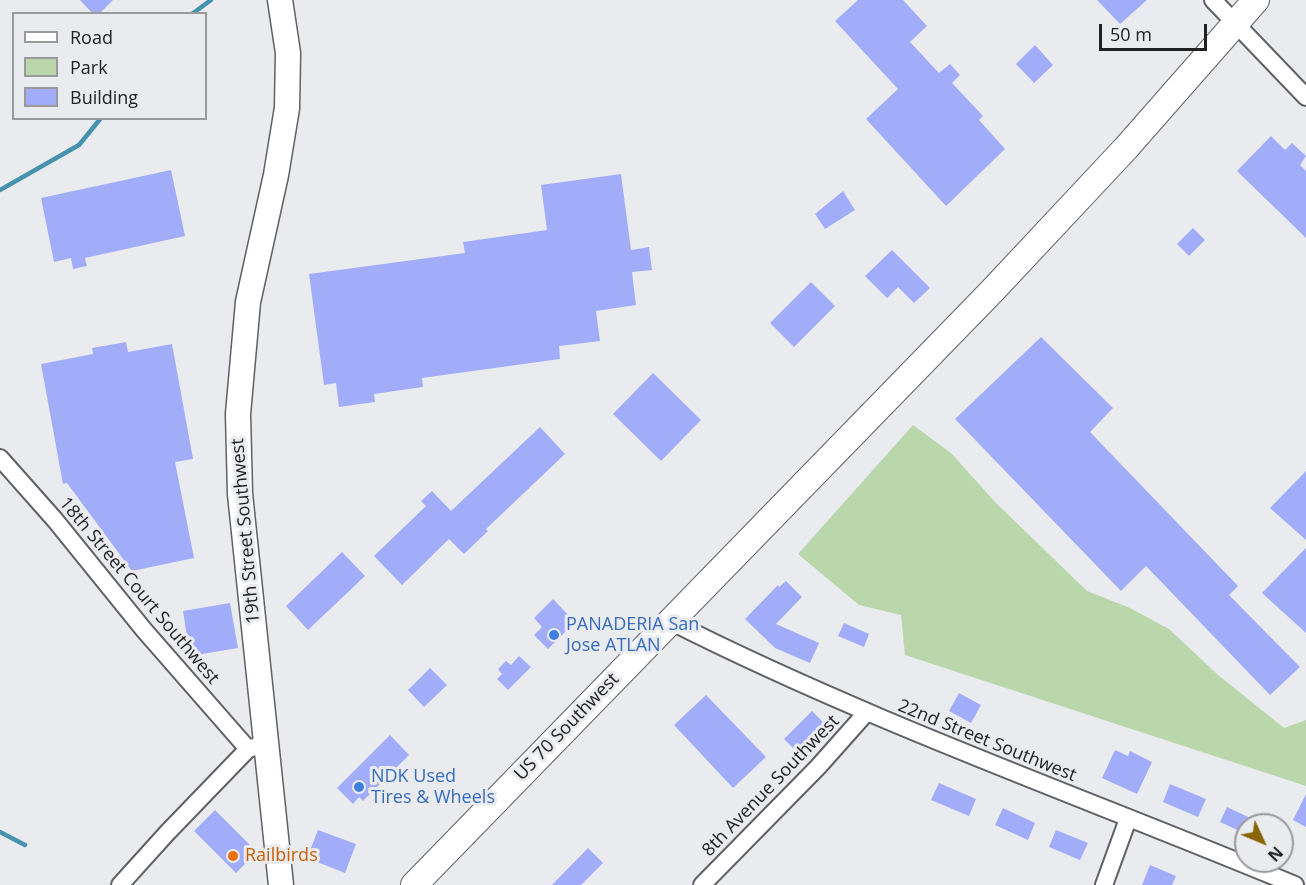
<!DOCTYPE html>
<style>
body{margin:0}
#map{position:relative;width:1306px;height:885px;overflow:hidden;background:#eaebef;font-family:"Open Sans",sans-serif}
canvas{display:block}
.legend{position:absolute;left:12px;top:12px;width:195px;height:108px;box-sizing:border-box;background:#eaebef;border:2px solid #9a9a9d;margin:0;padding:8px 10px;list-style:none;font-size:18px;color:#212122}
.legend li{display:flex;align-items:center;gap:12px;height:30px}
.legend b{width:30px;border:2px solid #9a9a9d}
.north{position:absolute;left:1234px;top:813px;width:60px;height:60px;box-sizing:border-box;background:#eaebef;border:2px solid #9a9a9d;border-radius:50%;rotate:134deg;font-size:16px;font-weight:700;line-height:24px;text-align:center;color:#212122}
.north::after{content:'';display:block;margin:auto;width:21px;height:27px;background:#896501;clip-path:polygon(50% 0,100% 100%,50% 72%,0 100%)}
.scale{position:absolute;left:1099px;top:24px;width:108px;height:27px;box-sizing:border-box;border:3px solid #212122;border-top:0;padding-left:8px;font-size:18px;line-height:21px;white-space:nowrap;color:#212122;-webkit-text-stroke:4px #eaebef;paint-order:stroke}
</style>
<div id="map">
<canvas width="1306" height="885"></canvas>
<ul class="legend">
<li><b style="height:8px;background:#fff"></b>Road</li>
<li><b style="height:16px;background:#b9d7ab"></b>Park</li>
<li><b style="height:16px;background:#a2adfa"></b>Building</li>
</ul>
<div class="north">N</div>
<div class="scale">50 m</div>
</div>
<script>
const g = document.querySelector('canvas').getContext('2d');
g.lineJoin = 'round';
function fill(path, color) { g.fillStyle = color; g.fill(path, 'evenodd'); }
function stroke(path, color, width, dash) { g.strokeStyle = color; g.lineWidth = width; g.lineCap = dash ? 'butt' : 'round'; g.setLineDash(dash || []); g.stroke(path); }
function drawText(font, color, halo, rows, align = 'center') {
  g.font = font + ' "Open Sans",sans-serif'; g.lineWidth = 6; g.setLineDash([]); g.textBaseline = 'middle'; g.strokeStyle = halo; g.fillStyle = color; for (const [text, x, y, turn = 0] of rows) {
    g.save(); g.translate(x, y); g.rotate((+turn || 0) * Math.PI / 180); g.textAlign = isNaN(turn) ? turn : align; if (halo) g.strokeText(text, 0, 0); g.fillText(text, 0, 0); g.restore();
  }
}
fill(new Path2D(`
 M 913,425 L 951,453 L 995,502 L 1087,591 L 1130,608 L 1169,629 L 1217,674 L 1284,728 L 1306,720 L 1306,786 L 905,655 L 901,615 L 859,605 L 798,554 Z`), '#b9d7ab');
stroke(new Path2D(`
 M 192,14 L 211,0
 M 0,190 L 79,145 L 101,118
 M 0,832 L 25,845`), '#4693ad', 4.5);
fill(new Path2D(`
 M 80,0 L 113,0 L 99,14 L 93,14 Z
 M 858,0 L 903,0 L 927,26 L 910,42 L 939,73 L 950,64 L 960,75 L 952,83 L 983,116 L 979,120 L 1005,149 L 946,206 L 866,119 L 898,89 L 835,21 Z
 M 1097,0 L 1147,0 L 1120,24 Z
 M 1035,45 L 1053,65 L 1034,83 L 1016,64 Z
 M 1271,136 L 1285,150 L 1292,143 L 1306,156 L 1300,165 L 1306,171 L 1306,238 L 1237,171 Z
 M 171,170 L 185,236 L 85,258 L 87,266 L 73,269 L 71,258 L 54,262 L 41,198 Z
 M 621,174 L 631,250 L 649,247 L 652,270 L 632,272 L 636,305 L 596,311 L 600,341 L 559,346 L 560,359 L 422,378 L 423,387 L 374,394 L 375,402 L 339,407 L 336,383 L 324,385 L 309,274 L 465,253 L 463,242 L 547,230 L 541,185 Z
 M 843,191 L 855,210 L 825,229 L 815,214 Z
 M 1193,228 L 1205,240 L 1189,256 L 1177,244 Z
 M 892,250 L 930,288 L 914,303 L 898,287 L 887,298 L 865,276 Z
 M 811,282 L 835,306 L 794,347 L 770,323 Z
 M 1041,337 L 1113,408 L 1090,432 L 1238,586 L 1229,595 L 1300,667 L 1270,695 L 1146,566 L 1121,591 L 955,419 Z
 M 126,342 L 128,352 L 172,344 L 193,459 L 175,462 L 194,558 L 132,571 L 67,483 L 63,484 L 41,364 L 93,354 L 92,348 Z
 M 653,373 L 701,420 L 661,461 L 613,414 Z
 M 540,427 L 565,454 L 486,529 L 488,531 L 464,554 L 449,539 L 402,585 L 374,556 L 426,506 L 421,501 L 432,491 L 451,511 Z
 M 1306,471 L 1306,540 L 1270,508 Z
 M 1306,548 L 1306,633 L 1262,593 Z
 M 342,552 L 365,576 L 308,630 L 286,606 Z
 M 786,581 L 802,597 L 776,624 L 819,643 L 810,663 L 775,648 L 745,619 L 778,585 L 779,587 Z
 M 553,599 L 575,622 L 548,649 L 534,635 L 542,627 L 534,618 Z
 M 230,603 L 238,648 L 190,656 L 183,611 Z
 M 844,623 L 869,634 L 864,647 L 838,636 Z
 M 519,656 L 531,667 L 508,690 L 497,679 L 502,674 L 498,669 L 506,661 L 511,665 Z
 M 430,668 L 447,685 L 424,707 L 408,690 Z
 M 959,693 L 981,705 L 971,723 L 949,711 Z
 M 706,695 L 766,757 L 733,788 L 674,725 Z
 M 812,711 L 825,724 L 797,752 L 784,739 Z
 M 390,735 L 409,755 L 363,801 L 359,797 L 353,804 L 337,788 Z
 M 1115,750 L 1128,756 L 1130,751 L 1152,762 L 1137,794 L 1102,778 Z
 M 939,783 L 976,799 L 969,816 L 931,800 Z
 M 1170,784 L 1206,799 L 1198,817 L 1163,802 Z
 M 1306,794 L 1306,827 L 1293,820 Z
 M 1227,807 L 1265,825 L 1246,825 L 1246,834 L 1220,822 Z
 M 1003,808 L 1035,823 L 1028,840 L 995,825 Z
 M 215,810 L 257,852 L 236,873 L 194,831 Z
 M 318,830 L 356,844 L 345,873 L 307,858 Z
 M 1056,830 L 1088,843 L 1080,860 L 1049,847 Z
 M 588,848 L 603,863 L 581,885 L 552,885 Z
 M 1150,865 L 1176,876 L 1172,885 L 1142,885 Z`), '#a2adfa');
const street = new Path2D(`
 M 1213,0 L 1306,97
 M 0,458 L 55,520 L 144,630 L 248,749
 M 670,621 C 872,723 1086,798 1295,885
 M 120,885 L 167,833 L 248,749 L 258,746
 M 702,885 L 818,767 L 866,713
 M 1104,885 L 1128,819`);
const secondary = new Path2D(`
 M 280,0 L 288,53 L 287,108 L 276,175 L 248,302 L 238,414 L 240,494 L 281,885`);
const primary = new Path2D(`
 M 414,885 L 993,290 L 1126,148 L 1256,0`);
stroke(street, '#606164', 20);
stroke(secondary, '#606164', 27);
stroke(primary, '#606164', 28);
stroke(street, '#fff', 16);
stroke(secondary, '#fff', 24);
stroke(primary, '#fff', 26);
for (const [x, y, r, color] of [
 [554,635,6,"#3f7fe0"],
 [359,787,6,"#3f7fe0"],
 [233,856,6,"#e8710a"]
]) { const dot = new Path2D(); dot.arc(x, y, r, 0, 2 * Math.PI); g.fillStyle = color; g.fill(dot); stroke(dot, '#eaebef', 2); }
drawText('18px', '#212122', '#eaebef', [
 ["19th Street Southwest",246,531,-95],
 ["18th Street Court Southwest",139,591,50],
 ["US 70 Southwest",567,727,-46],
 ["22nd Street Southwest",987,741,22],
 ["8th Avenue Southwest",771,786,-46]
]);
drawText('18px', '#366cbe', '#eaebef', [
 ["PANADERIA San",566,625],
 ["Jose ATLAN",566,646],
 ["NDK Used",371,777],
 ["Tires & Wheels",371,798]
], 'left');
drawText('18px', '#c56008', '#eaebef', [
 ["Railbirds",245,856]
], 'left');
</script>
